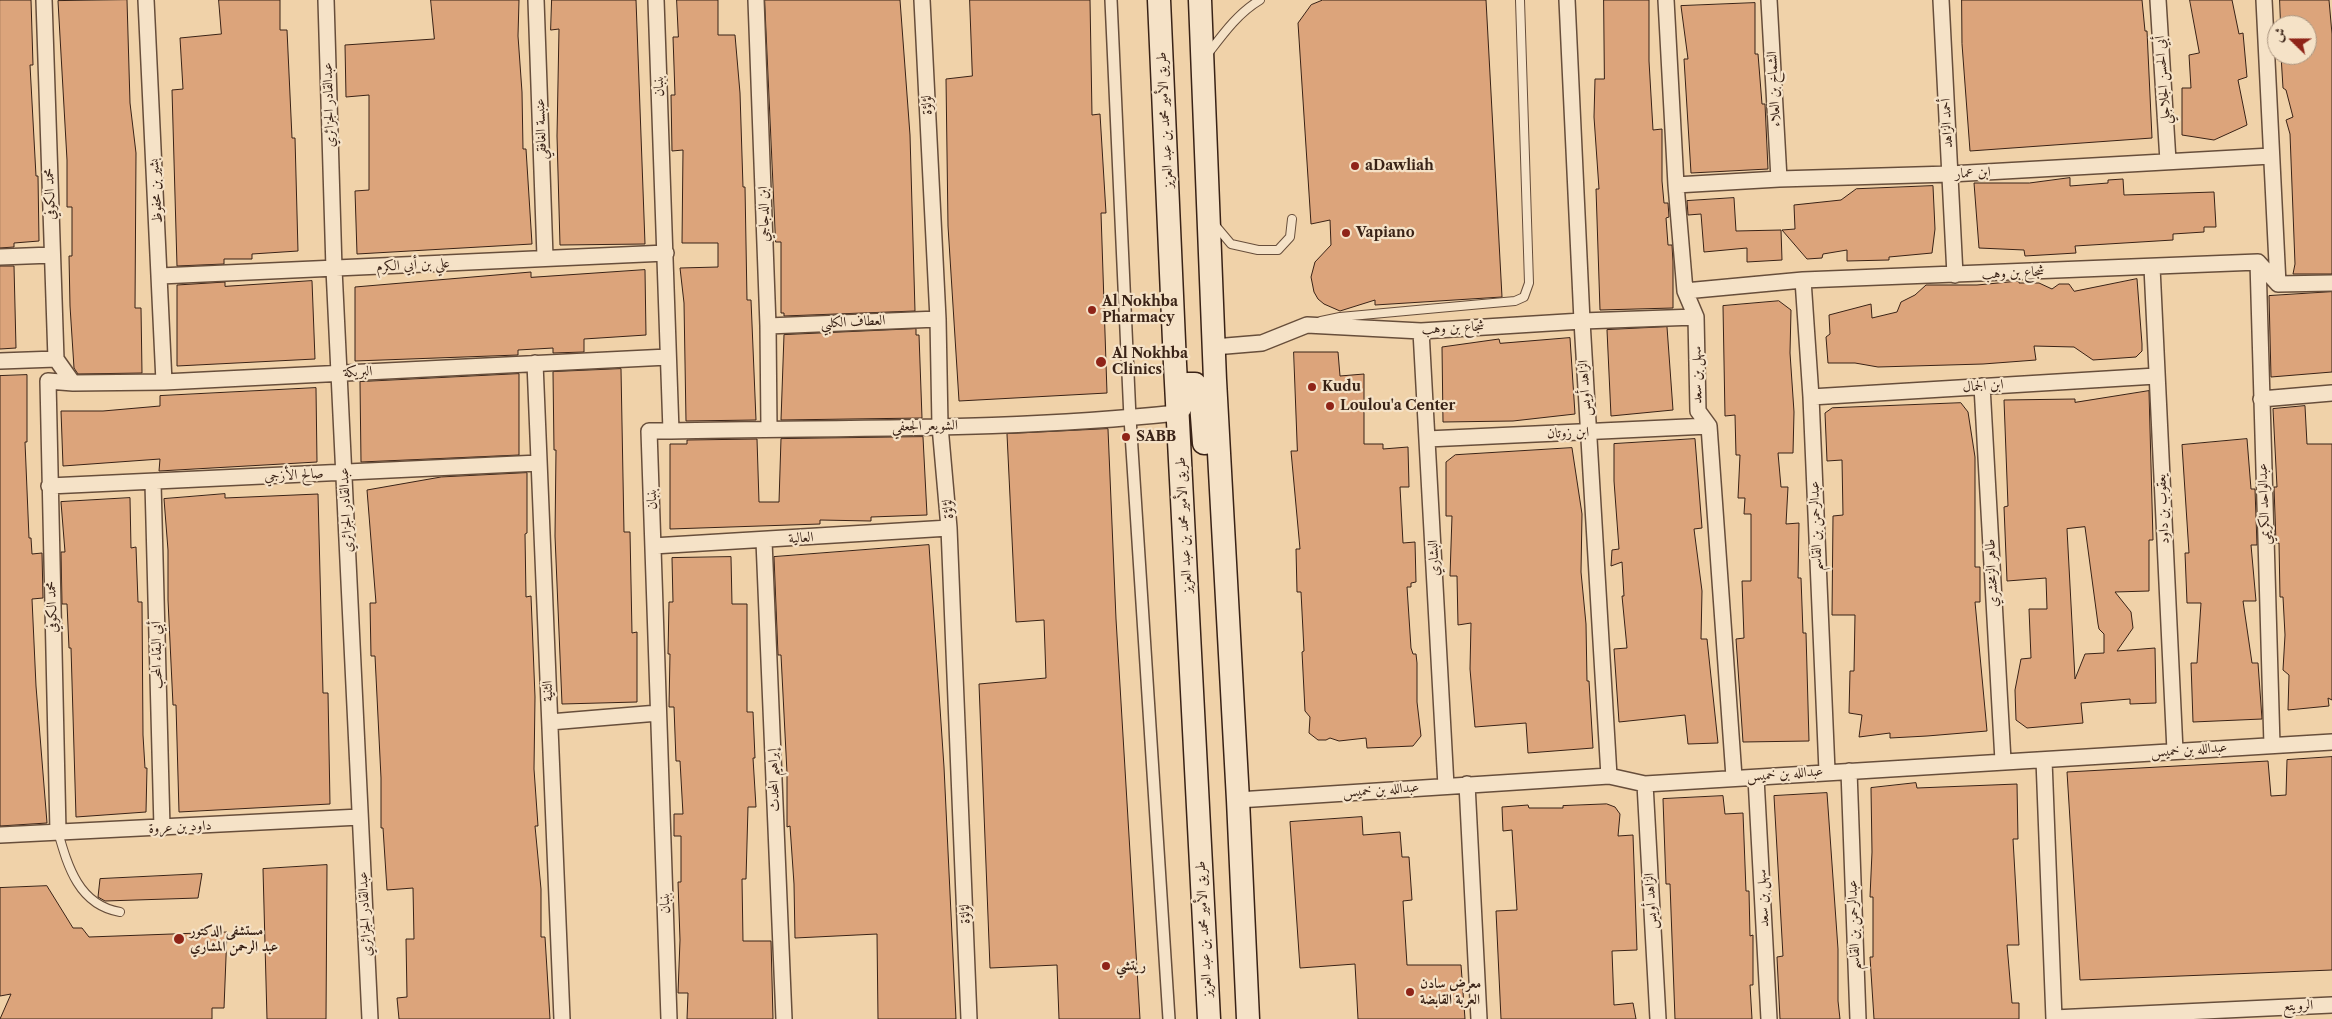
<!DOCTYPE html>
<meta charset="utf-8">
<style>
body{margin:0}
#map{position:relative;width:2332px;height:1019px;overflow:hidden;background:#f0d2a9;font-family:"Libre Caslon Text",Amiri,serif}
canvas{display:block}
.north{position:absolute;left:2267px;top:15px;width:50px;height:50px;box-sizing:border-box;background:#f5e2c7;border:1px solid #aa9580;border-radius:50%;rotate:292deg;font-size:14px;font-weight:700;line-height:20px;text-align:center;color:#392216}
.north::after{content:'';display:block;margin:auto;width:18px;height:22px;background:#8f2418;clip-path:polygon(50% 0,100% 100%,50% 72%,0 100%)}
</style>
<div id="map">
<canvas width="2332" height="1019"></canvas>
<div class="north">ش</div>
</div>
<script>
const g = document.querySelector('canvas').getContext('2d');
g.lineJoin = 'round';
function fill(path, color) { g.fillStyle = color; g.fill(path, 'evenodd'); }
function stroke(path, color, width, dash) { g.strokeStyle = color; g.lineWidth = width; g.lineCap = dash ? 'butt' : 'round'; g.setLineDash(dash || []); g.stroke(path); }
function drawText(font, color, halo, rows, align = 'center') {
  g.font = font + ' "Libre Caslon Text",Amiri,serif'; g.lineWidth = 4.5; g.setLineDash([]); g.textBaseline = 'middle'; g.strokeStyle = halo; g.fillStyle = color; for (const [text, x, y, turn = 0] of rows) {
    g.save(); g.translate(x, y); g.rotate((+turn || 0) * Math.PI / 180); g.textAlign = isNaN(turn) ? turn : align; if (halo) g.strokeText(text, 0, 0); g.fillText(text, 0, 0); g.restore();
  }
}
const building = new Path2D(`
 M 0,0 L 31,0 L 33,65 L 30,65 L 36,176 L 38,176 L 39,241 L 14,243 L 14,247 L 0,248 Z
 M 127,0 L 130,103 L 136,153 L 135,308 L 141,308 L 142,373 L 78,374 L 74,368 L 70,306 L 69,256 L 72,256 L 72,207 L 67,207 L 67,160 L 58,1 Z
 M 219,0 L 280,0 L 280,30 L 287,30 L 292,138 L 295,138 L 298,251 L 252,254 L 252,259 L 224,259 L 224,264 L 177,266 L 172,90 L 183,89 L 180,38 L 221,34 Z
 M 431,0 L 519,0 L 518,36 L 522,92 L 523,149 L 526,149 L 532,244 L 357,254 L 355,191 L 369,190 L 369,95 L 346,97 L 345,45 L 434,39 Z
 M 552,0 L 636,0 L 645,244 L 560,245 L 557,136 L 559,29 L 551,30 Z
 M 677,0 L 718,0 L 718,35 L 735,35 L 740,93 L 743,187 L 745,187 L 747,300 L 751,300 L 756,420 L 686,421 L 684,303 L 680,268 L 718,267 L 718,243 L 682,243 L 683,150 L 672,151 L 671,95 L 675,95 L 673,37 L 678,37 Z
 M 765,0 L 900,0 L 910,135 L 915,311 L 784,316 L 784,313 L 781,313 L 781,242 L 776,242 Z
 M 970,0 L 1090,0 L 1092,115 L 1100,114 L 1106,213 L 1101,213 L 1107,393 L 959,401 L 948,226 L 946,79 L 972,76 Z
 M 1323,0 L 1486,0 L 1502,297 L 1375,305 L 1375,300 L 1340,311 L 1324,304 L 1318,299 L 1314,292 L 1311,277 L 1315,262 L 1331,245 L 1330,220 L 1311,224 L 1298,23 L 1311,5 Z
 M 1604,0 L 1649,0 L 1649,61 L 1653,130 L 1662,129 L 1662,181 L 1664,203 L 1668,203 L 1669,217 L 1666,218 L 1668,245 L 1672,245 L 1673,262 L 1673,308 L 1600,310 L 1596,189 L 1599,189 L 1594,117 L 1595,79 L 1604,79 Z
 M 1962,0 L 2142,0 L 2145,31 L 2147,31 L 2152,138 L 1970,151 L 1962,44 Z
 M 2190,0 L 2232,0 L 2239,34 L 2243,33 L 2247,77 L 2238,80 L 2247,125 L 2214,140 L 2182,135 L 2182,88 L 2191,88 L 2189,55 L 2199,53 Z
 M 2280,0 L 2329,0 L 2332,34 L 2332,274 L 2293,274 L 2295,264 L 2290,134 L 2286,120 L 2293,117 L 2286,90 L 2283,88 L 2281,55 L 2307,55 L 2307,25 L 2281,25 Z
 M 1755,3 L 1755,54 L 1758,54 L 1762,104 L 1765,104 L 1768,169 L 1691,173 L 1684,59 L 1688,59 L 1681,6 Z
 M 2070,178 L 2070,186 L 2108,183 L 2108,180 L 2123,179 L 2124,195 L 2214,192 L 2216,227 L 2204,227 L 2204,232 L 2173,234 L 2173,240 L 2075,246 L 2076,253 L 2025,256 L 2024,250 L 1979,248 L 1974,183 L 2029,183 Z
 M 1933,186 L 1935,229 L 1932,253 L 1889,257 L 1889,260 L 1847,261 L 1847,250 L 1823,254 L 1822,258 L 1807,259 L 1782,230 L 1795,229 L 1794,205 L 1841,200 L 1856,189 Z
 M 1734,198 L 1736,231 L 1781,230 L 1782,260 L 1747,262 L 1747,248 L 1704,252 L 1701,214 L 1688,215 L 1687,201 Z
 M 0,266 L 14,266 L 16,348 L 0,349 Z
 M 645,270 L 646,335 L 584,339 L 584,352 L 553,353 L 553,348 L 518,350 L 518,355 L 355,361 L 355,287 L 531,272 L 531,277 Z
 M 2137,279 L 2142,344 L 2142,351 L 2136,357 L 2093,360 L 2074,347 L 2034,346 L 2036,360 L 1983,364 L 1878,367 L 1855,363 L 1828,363 L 1826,337 L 1830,334 L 1829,315 L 1871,304 L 1872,318 L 1897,312 L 1901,302 L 1915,295 L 1926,285 L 1977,285 L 2019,281 L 2019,283 L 2039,283 L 2052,289 L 2059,284 L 2069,284 L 2074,291 Z
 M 312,281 L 315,359 L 177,366 L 177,285 L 225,282 L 225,286 Z
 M 2332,292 L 2332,372 L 2271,377 L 2269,296 Z
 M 1779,301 L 1791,310 L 1790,353 L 1794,412 L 1793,453 L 1778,453 L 1781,487 L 1788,487 L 1786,524 L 1799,523 L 1798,578 L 1801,578 L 1803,633 L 1806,633 L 1809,741 L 1743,742 L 1736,639 L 1744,638 L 1742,581 L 1751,581 L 1751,514 L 1744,514 L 1745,498 L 1738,498 L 1740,455 L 1736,455 L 1735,415 L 1725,416 L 1723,306 Z
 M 1667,327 L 1673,410 L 1611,416 L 1607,330 Z
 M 916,329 L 916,335 L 919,335 L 922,418 L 781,420 L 784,335 Z
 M 1570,338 L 1575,414 L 1513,421 L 1443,422 L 1442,347 L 1499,339 L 1500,343 Z
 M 1294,352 L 1338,352 L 1340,376 L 1364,374 L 1364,444 L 1383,444 L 1383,449 L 1408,447 L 1409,487 L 1400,487 L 1403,543 L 1415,542 L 1416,582 L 1411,583 L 1411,587 L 1407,587 L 1411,648 L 1413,654 L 1416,654 L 1417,663 L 1417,702 L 1421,736 L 1413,746 L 1367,748 L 1366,738 L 1339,741 L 1330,738 L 1326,740 L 1318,740 L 1309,733 L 1310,717 L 1305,711 L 1302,652 L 1304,651 L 1301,592 L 1297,592 L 1296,549 L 1300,549 L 1291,451 L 1297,451 Z
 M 621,369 L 624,532 L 630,532 L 632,633 L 637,632 L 637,702 L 562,704 L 555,536 L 556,450 L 554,450 L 553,372 Z
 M 519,374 L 519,455 L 361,462 L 360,382 Z
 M 27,375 L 27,442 L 25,442 L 29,538 L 31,538 L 32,554 L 42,553 L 43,598 L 32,599 L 36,686 L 47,823 L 0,826 L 0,376 Z
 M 316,388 L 317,462 L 159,471 L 160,459 L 63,466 L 61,411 L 103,411 L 160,406 L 160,396 Z
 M 2149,391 L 2153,540 L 2149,540 L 2149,591 L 2115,592 L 2131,612 L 2133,628 L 2117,651 L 2155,648 L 2156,703 L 2130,704 L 2130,699 L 2081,703 L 2083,723 L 2027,728 L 2016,720 L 2015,690 L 2021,659 L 2031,658 L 2029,609 L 2047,609 L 2046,578 L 2007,581 L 2004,507 L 2008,506 L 2004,400 L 2075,399 L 2075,402 ZM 2085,527 L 2098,624 L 2099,629 L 2104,634 L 2104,653 L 2085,654 L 2075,679 L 2067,529 Z
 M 1961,403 L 1968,412 L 1975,457 L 1975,567 L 1980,567 L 1980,602 L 1975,602 L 1987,731 L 1927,736 L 1890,738 L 1890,733 L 1859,737 L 1862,715 L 1849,713 L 1850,671 L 1854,671 L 1855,615 L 1832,615 L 1833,516 L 1843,515 L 1842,460 L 1827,461 L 1825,413 L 1832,408 Z
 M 2305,406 L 2307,444 L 2332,444 L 2332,700 L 2328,698 L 2329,706 L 2288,710 L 2289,675 L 2283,670 L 2285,635 L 2283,597 L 2280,597 L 2279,543 L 2276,543 L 2274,487 L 2277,487 L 2273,409 Z
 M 1108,429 L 1116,619 L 1140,1019 L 1059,1019 L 1057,965 L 990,968 L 979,684 L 1046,678 L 1044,620 L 1016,622 L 1007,434 Z
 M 923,437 L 927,515 L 871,517 L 871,521 L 820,520 L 820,524 L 670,529 L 670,444 L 687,444 L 687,440 L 757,439 L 759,502 L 779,502 L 781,439 Z
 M 1695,439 L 1702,528 L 1694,529 L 1702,591 L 1701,639 L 1707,639 L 1718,743 L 1688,744 L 1685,715 L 1619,722 L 1614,649 L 1627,648 L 1622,596 L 1624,596 L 1622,562 L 1611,566 L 1612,550 L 1619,549 L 1614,481 L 1614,444 Z
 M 2247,439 L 2251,489 L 2255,489 L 2257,545 L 2251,545 L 2256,601 L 2243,601 L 2252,663 L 2258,663 L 2262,719 L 2193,722 L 2191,663 L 2197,663 L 2201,603 L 2187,603 L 2185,553 L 2189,553 L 2182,445 Z
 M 1572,448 L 1582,514 L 1581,572 L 1586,624 L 1587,681 L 1589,681 L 1593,748 L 1528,753 L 1526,723 L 1475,727 L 1470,669 L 1471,623 L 1458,625 L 1457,576 L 1450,576 L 1452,516 L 1446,516 L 1446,462 L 1455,455 Z
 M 527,473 L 527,533 L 525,534 L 526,597 L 531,596 L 535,697 L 534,769 L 538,826 L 535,826 L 541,889 L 541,937 L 545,937 L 550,1019 L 399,1019 L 397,998 L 407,997 L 406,939 L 414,939 L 413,888 L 387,890 L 383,828 L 381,828 L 381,778 L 375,656 L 371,656 L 370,603 L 376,603 L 367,490 L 441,477 Z
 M 225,494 L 225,498 L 318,494 L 323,693 L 328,693 L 330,804 L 179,812 L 176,705 L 173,705 L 168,600 L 168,550 L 164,499 Z
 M 130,498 L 131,548 L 136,547 L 138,602 L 142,602 L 143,735 L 145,768 L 147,768 L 146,812 L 76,817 L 71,648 L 69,648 L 67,604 L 62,604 L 61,552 L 65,552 L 61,502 Z
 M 929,545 L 944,767 L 956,1019 L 878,1019 L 877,934 L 795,938 L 794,884 L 790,826 L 787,827 L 787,773 L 781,655 L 778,655 L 774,557 Z
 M 731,557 L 732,604 L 747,604 L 747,712 L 753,712 L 755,758 L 753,758 L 756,807 L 748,807 L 746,879 L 742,879 L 743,941 L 771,941 L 773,1019 L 687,1019 L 688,993 L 678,993 L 680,940 L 678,882 L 681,882 L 681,836 L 674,836 L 674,814 L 683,814 L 680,761 L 676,761 L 674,707 L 669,707 L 670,654 L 668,654 L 669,602 L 673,602 L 672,558 Z
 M 2332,757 L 2332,970 L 2080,980 L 2067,772 L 2268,761 L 2271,796 L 2286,795 L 2287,760 Z
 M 1916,783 L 1917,788 L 2017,784 L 2018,839 L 2013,839 L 2019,945 L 2007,945 L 2012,1003 L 2019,1003 L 2019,1019 L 1874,1019 L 1870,957 L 1873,957 L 1873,897 L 1870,897 L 1872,852 L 1871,788 Z
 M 1827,793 L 1838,949 L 1838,1001 L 1840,1019 L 1780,1019 L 1777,957 L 1783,956 L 1774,796 Z
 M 1723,796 L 1725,814 L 1743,813 L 1746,891 L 1749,891 L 1750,936 L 1753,935 L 1753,985 L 1750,985 L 1752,1019 L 1675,1019 L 1670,884 L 1666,884 L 1663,799 Z
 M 1607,804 L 1615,807 L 1620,814 L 1618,836 L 1633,835 L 1637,950 L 1612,951 L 1614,1005 L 1633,1003 L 1636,1019 L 1501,1019 L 1496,911 L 1517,910 L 1512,830 L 1503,831 L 1502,807 L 1528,805 L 1529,808 L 1563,808 L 1563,806 Z
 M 1362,817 L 1363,835 L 1400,832 L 1402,857 L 1409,857 L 1412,900 L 1403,901 L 1407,965 L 1461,965 L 1465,1019 L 1358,1019 L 1355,964 L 1300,968 L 1290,822 Z
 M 327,865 L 326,1019 L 267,1019 L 263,869 Z
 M 202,874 L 198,898 L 105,901 L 98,897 L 100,879 Z
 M 47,886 L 73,928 L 82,928 L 89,937 L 227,932 L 224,1008 L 212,1008 L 212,1019 L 0,1019 L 11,994 L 0,996 L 0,888 Z`);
fill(building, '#dca47b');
stroke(building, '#392216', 1);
const service = new Path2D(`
 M 1207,55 C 1223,34 1238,13 1260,0
 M 1215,225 L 1231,244 L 1258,250 L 1278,250 L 1290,237 L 1292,219
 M 1321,321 L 1340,317 L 1515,301 L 1524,297 L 1529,283 L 1520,0
 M 58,832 C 68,867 79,905 120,912`);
const pedestrian = new Path2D(`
 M 1111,0 L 1130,418 L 1169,1019`);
const minor = new Path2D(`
 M 44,0 L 56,359 L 73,383
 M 146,0 L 164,382
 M 326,0 L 334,269 L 370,1019
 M 536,0 L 545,257
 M 656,0 L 671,431 L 649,431 L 669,1019
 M 756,0 L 768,326 L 769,429
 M 922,0 L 938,319 L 940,426 L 949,528 L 969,1019
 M 1567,0 L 1582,321 L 1609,776
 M 1666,0 L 1676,185 L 1685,291 L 1696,317 L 1698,411 L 1709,426 L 1734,777
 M 1769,0 L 1779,179
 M 1941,0 L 1955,275
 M 2158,0 L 2168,161
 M 2264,0 L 2278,284
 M 1676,185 L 1779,179 L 1950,174 L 2271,156
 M 0,257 L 52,255
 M 2258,262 L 2272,745
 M 2152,267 L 2175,751
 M 160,276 L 666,253
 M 1803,280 L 1811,397 L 1827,771
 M 1685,291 L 1803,280 L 2258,262 L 2278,284 L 2332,283
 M 768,326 L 938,319
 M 1421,331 L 1446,786
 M 1214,347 L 1262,343 L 1307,325 L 1421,331 L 1582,321 L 1696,317
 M 0,361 L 56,359
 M 535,363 L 562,1019
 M 1982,386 L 2003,761
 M 1811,397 L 2156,376
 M 2261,399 L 2332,393
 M 671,431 C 840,427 1010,431 1177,413
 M 1427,439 L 1709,426
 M 153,483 L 162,828
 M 49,486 L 539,463
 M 764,541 L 784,1019
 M 653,546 L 949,528
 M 550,722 L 658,713
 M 2044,760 L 2054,1019
 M 1849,771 L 1858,1019
 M 1756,778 L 1769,1019
 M 1467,784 L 1479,1019
 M 1645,784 L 1658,1019
 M 1238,800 L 1609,776 L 1645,784 L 2332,742
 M 58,832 L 48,381 L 73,383 L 164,382 L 668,357
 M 0,835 L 360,817
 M 2054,1018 L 2332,1005`);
const secondary = new Path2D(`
 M 1159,0 L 1175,364 L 1209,1019
 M 1200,0 L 1215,380 L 1238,800 L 1248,1019
 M 1180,408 L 1185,387 L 1188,384 L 1195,384 L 1200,390 L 1204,443`);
stroke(service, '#674e3b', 10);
stroke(pedestrian, '#674e3b', 14);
stroke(minor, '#674e3b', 18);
stroke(secondary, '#392216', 25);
stroke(service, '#f5e2c7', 8);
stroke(pedestrian, '#f5e2c7', 11);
stroke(minor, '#f5e2c7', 15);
stroke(secondary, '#f5e2c7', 22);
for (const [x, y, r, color] of [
 [1355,166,5,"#8f2418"],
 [1346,233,5,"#8f2418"],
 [1092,310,5,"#8f2418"],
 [1101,362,6,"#8f2418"],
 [1312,387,5,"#8f2418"],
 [1330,406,5,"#8f2418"],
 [1126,437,5,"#8f2418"],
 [179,939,6,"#8f2418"],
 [1106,966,5,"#8f2418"],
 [1410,992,5,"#8f2418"]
]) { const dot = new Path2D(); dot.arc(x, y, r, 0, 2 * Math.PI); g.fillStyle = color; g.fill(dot); stroke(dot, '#f5e2c7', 2); }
drawText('14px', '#392216', '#f5e2c7', [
 ["أبي الحسن الجلاجلي",2163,80,-94],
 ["بنبان",659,86,-92],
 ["الشماخ بن العلاء",1774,89,-93],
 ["عبدالقادر الجزائري",329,105,-92],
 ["لؤلؤة",927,105,-93],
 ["طريق الأمير محمد بن عبد العزيز",1165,120,-93],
 ["أحمد الزاهد",1947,123,-93],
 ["عنبسة الغافقي",541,129,-92],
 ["ابن عمار",1973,173,-3],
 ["بشير بن محفوظ",156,191,-93],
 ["محمد الكوفي",50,194,-92],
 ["ابن الدجاجي",764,214,-92],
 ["علي بن أبي الكرم",413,265,-3],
 ["شجاع بن وهب",2013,273,-3],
 ["العطاف الكلبي",853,322,-3],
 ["شجاع بن وهب",1453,328,-3],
 ["البريكة",358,372,-3],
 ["سهل بن سعد",1697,375,-91],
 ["ابن الجمال",1983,386,-4],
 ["الزاهد أويس",1585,388,-93],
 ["الشويعر الجعفي",925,426,-1],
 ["ابن زوتان",1568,433,-2],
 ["صالح الأزجي",294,475,-3],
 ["بنبان",652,499,-92],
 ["عبدالواحد الكريمي",2264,504,-92],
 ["لؤلؤة",948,509,-95],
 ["يعقوب بن داود",2163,509,-93],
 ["عبدالقادر الجزائري",346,510,-93],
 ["طريق الأمير محمد بن عبد العزيز",1184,525,-93],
 ["عبدالرحمن بن القاسم",1816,526,-92],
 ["العالية",801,538,-4],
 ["البشاري",1434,558,-93],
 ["طاهر الزمخشري",1992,573,-93],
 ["محمد الكوفي",52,607,-92],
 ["أبي البقاء المحب",157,655,-91],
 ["الثنية",548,691,-92],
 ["عبدالله بن خميس",2189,750,-4],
 ["عبدالله بن خميس",1785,774,-4],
 ["إبراهيم المحدث",774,780,-92],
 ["عبدالله بن خميس",1381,790,-4],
 ["داود بن عروة",180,827,-3],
 ["سهل بن سعد",1763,898,-93],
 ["الزاهد أويس",1651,901,-93],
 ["بنبان",665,903,-92],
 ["عبدالقادر الجزائري",365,914,-93],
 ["لؤلؤة",965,914,-92],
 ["عبدالرحمن بن القاسم",1854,925,-92],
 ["طريق الأمير محمد بن عبد العزيز",1204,929,-93],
 ["الرويتع",2298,1006,-2]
]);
drawText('bold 14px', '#392216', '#f5e2c7', [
 ["aDawliah",1365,166],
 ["Vapiano",1356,233],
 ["Al Nokhba",1102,302],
 ["Pharmacy",1102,318],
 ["Al Nokhba",1112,354],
 ["Clinics",1112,370],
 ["Kudu",1322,387],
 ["Loulou'a Center",1340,406],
 ["SABB",1136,437],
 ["مستشفى الدكتور",190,931],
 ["عبد الرحمن المشاري",190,947],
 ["ريتشي",1116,966],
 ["معرض سادن",1420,984],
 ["العربة القابضة",1420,1000]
], 'left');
</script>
